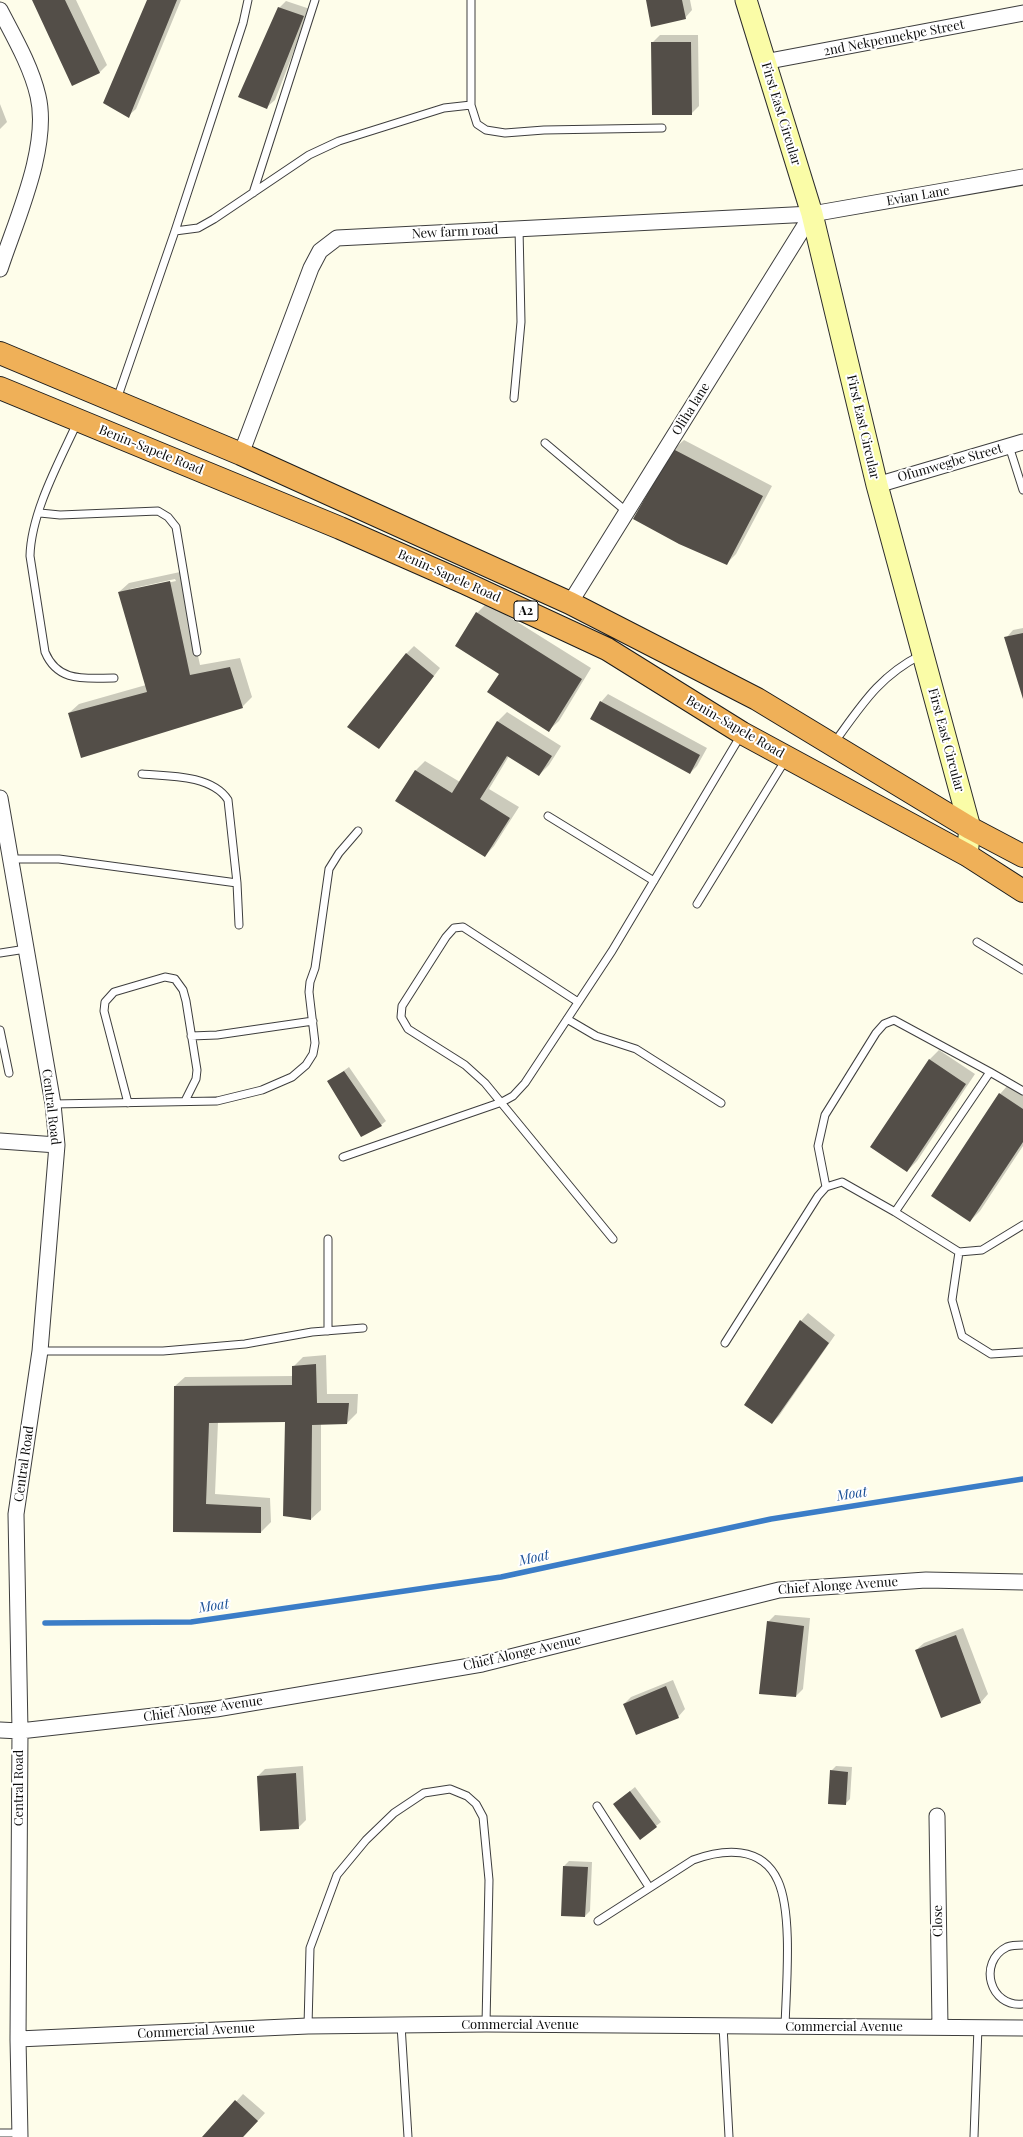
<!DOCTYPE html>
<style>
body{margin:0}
canvas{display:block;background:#fefdea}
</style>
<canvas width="1023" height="2137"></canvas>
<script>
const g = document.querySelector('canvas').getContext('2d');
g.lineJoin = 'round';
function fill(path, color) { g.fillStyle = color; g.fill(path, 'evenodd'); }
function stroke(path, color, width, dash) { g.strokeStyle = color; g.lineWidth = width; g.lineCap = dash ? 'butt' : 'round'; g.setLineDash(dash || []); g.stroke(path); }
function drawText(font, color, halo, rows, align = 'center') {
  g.font = font + ' "Playfair Display",serif'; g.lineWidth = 4; g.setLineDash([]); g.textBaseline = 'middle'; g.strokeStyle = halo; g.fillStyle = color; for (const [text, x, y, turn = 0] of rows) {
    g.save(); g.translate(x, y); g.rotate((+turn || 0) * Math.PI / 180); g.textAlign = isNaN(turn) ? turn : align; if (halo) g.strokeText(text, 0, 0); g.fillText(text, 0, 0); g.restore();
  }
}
fill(new Path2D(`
 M 33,0 L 76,0 L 107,65 L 99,73 Z
 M 148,0 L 181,0 L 136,109 L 128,116 Z
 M 647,0 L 690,0 L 692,10 L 685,18 Z
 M 286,1 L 310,9 L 275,100 L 267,107 L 279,8 Z
 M 660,35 L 698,35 L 699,106 L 691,114 L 652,43 Z
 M 0,104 L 7,122 L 0,129 Z
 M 684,440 L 772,486 L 736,554 L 726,564 L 674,449 Z
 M 180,572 L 200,665 L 240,658 L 252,697 L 242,707 L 69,713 L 79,704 L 146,685 L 119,592 L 129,583 ZM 175,579 L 176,581 L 130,591 L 130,589 Z
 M 487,603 L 591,668 L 559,721 L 549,730 L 500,673 L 477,613 Z
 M 1023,628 L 1023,697 L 1006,638 L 1013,630 Z
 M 414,646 L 440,668 L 379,748 L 406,654 Z
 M 608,694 L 707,748 L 697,766 L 690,773 L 601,702 Z
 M 507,712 L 561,746 L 549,765 L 539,775 L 509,756 L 489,789 L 519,807 L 494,846 L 485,856 L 397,801 L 416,770 L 425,761 L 460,782 L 498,721 Z
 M 939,1050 L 975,1074 L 917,1161 L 907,1171 L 871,1147 L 930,1059 Z
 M 349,1067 L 386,1121 L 381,1125 L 328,1082 Z
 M 1009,1084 L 1023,1093 L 1023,1146 L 980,1211 L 970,1221 L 1000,1094 Z
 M 808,1313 L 835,1335 L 779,1416 L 772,1423 L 745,1405 L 801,1321 Z
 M 326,1355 L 327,1394 L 358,1394 L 357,1413 L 347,1423 L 321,1424 L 321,1510 L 311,1519 L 284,1515 L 286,1421 L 218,1422 L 215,1494 L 270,1498 L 271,1522 L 261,1532 L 174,1531 L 175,1386 L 185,1377 L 293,1376 L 293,1367 L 303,1357 Z
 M 775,1615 L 810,1618 L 803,1689 L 796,1696 L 768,1622 Z
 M 963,1628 L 988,1694 L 981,1702 L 941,1717 L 916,1650 L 924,1643 Z
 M 673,1680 L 685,1709 L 678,1717 L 624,1704 L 631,1697 Z
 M 303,1766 L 306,1820 L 298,1828 L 258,1776 L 265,1769 Z
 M 836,1766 L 852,1767 L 850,1799 L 845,1804 L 831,1771 Z
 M 635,1787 L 661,1822 L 656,1826 L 619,1800 Z
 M 569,1861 L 592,1862 L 590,1911 L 585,1916 L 562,1915 L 564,1866 Z
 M 243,2094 L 265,2113 L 243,2137 L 204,2137 Z`), '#0003');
stroke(new Path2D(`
 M 45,1623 L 191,1622 L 501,1577 L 771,1519 L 1023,1479`), '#3b7dc7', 5.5);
fill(new Path2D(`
 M 32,0 L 65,0 L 100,73 L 72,86 Z
 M 147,0 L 177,0 L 129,118 L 103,103 Z
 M 646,0 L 682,0 L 686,19 L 651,27 Z
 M 278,7 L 304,16 L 267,109 L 238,97 Z
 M 651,42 L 691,42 L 692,115 L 652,115 Z
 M 673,449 L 763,496 L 727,565 L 679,544 L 633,519 Z
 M 170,581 L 190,675 L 230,667 L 243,708 L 81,758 L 68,713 L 147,692 L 118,592 Z
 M 476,612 L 582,679 L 549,732 L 487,692 L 499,674 L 455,646 Z
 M 1023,633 L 1023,699 L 1004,637 Z
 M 406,653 L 434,676 L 379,749 L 347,727 Z
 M 600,701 L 700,755 L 690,774 L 590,719 Z
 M 497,721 L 552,756 L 539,776 L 507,756 L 480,799 L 510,818 L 485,857 L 395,801 L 415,770 L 452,793 Z
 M 929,1059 L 966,1084 L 907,1172 L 870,1147 Z
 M 344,1071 L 382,1126 L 361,1137 L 327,1081 Z
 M 999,1093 L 1023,1109 L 1023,1142 L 970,1222 L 931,1196 Z
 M 800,1320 L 829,1343 L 772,1424 L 744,1405 Z
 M 316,1364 L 317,1403 L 349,1403 L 347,1424 L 312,1425 L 311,1520 L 283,1516 L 285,1422 L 209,1423 L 206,1504 L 261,1507 L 261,1533 L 173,1532 L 174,1386 L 292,1385 L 292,1366 Z
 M 767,1621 L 804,1626 L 796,1697 L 759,1694 Z
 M 956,1635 L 981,1703 L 941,1718 L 915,1650 Z
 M 666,1686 L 679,1718 L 636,1735 L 623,1704 Z
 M 830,1770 L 848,1772 L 846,1805 L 828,1804 Z
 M 296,1773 L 299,1829 L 260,1831 L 257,1776 Z
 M 630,1791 L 657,1827 L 640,1840 L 613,1804 Z
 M 563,1866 L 588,1867 L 585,1917 L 561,1916 Z
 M 235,2100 L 258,2121 L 243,2137 L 202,2137 Z`), '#534e48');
const lane = new Path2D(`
 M 471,0 L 471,105 L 477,124 L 486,130 L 505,133 L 544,130 L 662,128
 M 253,193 L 315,0
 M 175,231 L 198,228 L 214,219 L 309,155 L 339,141 L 444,108 L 471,105
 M 514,398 L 521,322 L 519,228
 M 117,399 L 175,231 L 243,23 L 248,0
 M 77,423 C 59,462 31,513 30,556 L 45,652 C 58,683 85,678 114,678
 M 545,443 L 627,512
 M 1009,446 L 1023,490
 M 40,513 L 60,515 L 158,511 L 168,517 L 176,527 L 197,652
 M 834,743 C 861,706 879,676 921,655
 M 142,774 C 169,776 212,775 228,800 L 237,883 L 239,925
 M 548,816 L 654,881
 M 10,859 L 59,859 L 237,883
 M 697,904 L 786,759
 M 977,942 L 1023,970
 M 0,953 L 26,949
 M 578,1002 L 463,927 L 454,928 L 446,937 L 402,1006 L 401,1017 L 408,1029 L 465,1065 L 485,1083 L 613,1239
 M 567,1019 L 596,1036 L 636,1049 L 721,1103
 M 0,1030 L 9,1073
 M 191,1036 L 217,1035 L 313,1021
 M 990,1072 L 1023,1091
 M 128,1103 L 104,1011 L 105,1002 L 114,992 L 165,977 L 175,979 L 183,990 L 186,1001 L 197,1070 L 196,1079 L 185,1101
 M 53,1104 L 217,1101 L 262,1090 L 292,1077 L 306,1065 L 313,1054 L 315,1043 L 309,992 L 310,982 L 315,968 L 329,869 L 339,853 L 358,831
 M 343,1157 L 502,1102 L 513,1096 L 525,1083 L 612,951 L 741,735
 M 826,1187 L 818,1146 L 825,1115 L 876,1033 L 884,1024 L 894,1020 L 990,1072 L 895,1212
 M 959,1252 L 952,1300 L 962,1336 L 991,1354 L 1023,1352
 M 328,1331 L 328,1239
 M 725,1343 L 818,1196 L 826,1187 L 842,1182 L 895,1212 L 959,1252 L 982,1250 L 1023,1225
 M 40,1351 L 163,1351 L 245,1344 L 312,1332 L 363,1328
 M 597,1806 L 649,1887
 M 598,1921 L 693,1860 C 723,1849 762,1845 778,1881 C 793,1914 786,1989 785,2027
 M 1023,1945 C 1018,1945 1012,1945 1007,1947 C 977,1962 990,2008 1023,2004
 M 401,2025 L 408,2137
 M 308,2026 L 310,1948 L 337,1875 L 366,1840 L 394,1813 L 424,1793 L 450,1789 L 467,1796 L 476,1804 L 483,1817 L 489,1880 L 486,2024
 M 723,2026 L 729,2137
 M 0,2133 L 20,2133
 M 974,2137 L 978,2027`);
const street = new Path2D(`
 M 0,10 C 14,37 31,66 38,96 C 50,147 16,220 0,269
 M 764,62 L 1023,13
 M 241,454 L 311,268 L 320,251 L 337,238 L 812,214 L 1023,177
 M 877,485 L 1023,442
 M 570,603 L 812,214
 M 0,798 L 53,1104 L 57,1145 L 40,1351 L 16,1514 L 20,1731 L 18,2039 L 20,2137
 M 0,1141 L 57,1145
 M 0,1730 L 20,1731 L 216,1709 L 482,1664 L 779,1590 L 926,1580 L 1023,1582
 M 937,1816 L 940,2027
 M 18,2039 L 308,2026 L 486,2024 L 1023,2028`);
const secondary = new Path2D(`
 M 746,0 L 812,214 L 877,485 L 970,828 L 967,855`);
const highway = new Path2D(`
 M 0,353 L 241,454 L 570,603 L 757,699 L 970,828 L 1023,856
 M 0,388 L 340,528 L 465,583 L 607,649 L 742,733 L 967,855 L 1023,891`);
stroke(lane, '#3e3e3e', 9);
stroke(street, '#3e3e3e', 17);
stroke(secondary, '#2d2d2d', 23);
stroke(highway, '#1c1c1c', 24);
stroke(lane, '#fff', 7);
stroke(street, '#fff', 15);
stroke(secondary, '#fafca7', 21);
stroke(highway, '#efb058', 22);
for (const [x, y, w] of [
 [526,611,24]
]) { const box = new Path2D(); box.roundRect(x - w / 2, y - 10, w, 20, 3); g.fillStyle = '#fff'; g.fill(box); stroke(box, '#0b0b0b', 1); }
drawText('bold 12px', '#0b0b0b', null, [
 ["A2",526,611]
]);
drawText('13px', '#0b0b0b', '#fff', [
 ["2nd Nekpennekpe Street",894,38,-11],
 ["First East Circular",781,114,73],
 ["Evian Lane",918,196,-10],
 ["New farm road",455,232,-3],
 ["Oliha lane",691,409,-58],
 ["First East Circular",863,427,77],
 ["Benin-Sapele Road",151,450,22],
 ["Ofumwegbe Street",950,463,-16],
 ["Benin-Sapele Road",449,576,24],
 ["Benin-Sapele Road",735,727,30],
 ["First East Circular",946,740,75],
 ["Central Road",51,1107,83],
 ["Central Road",24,1464,-82],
 ["Chief Alonge Avenue",838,1586,-4],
 ["Chief Alonge Avenue",522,1653,-13],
 ["Chief Alonge Avenue",203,1709,-8],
 ["Central Road",19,1788,-90],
 ["Close",938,1921,-91],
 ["Commercial Avenue",520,2025],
 ["Commercial Avenue",844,2027],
 ["Commercial Avenue",196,2031,-3]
]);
drawText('italic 14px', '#1a5097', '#fff', [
 ["Moat",852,1494,-9],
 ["Moat",534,1558,-12],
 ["Moat",214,1606,-8]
]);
</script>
